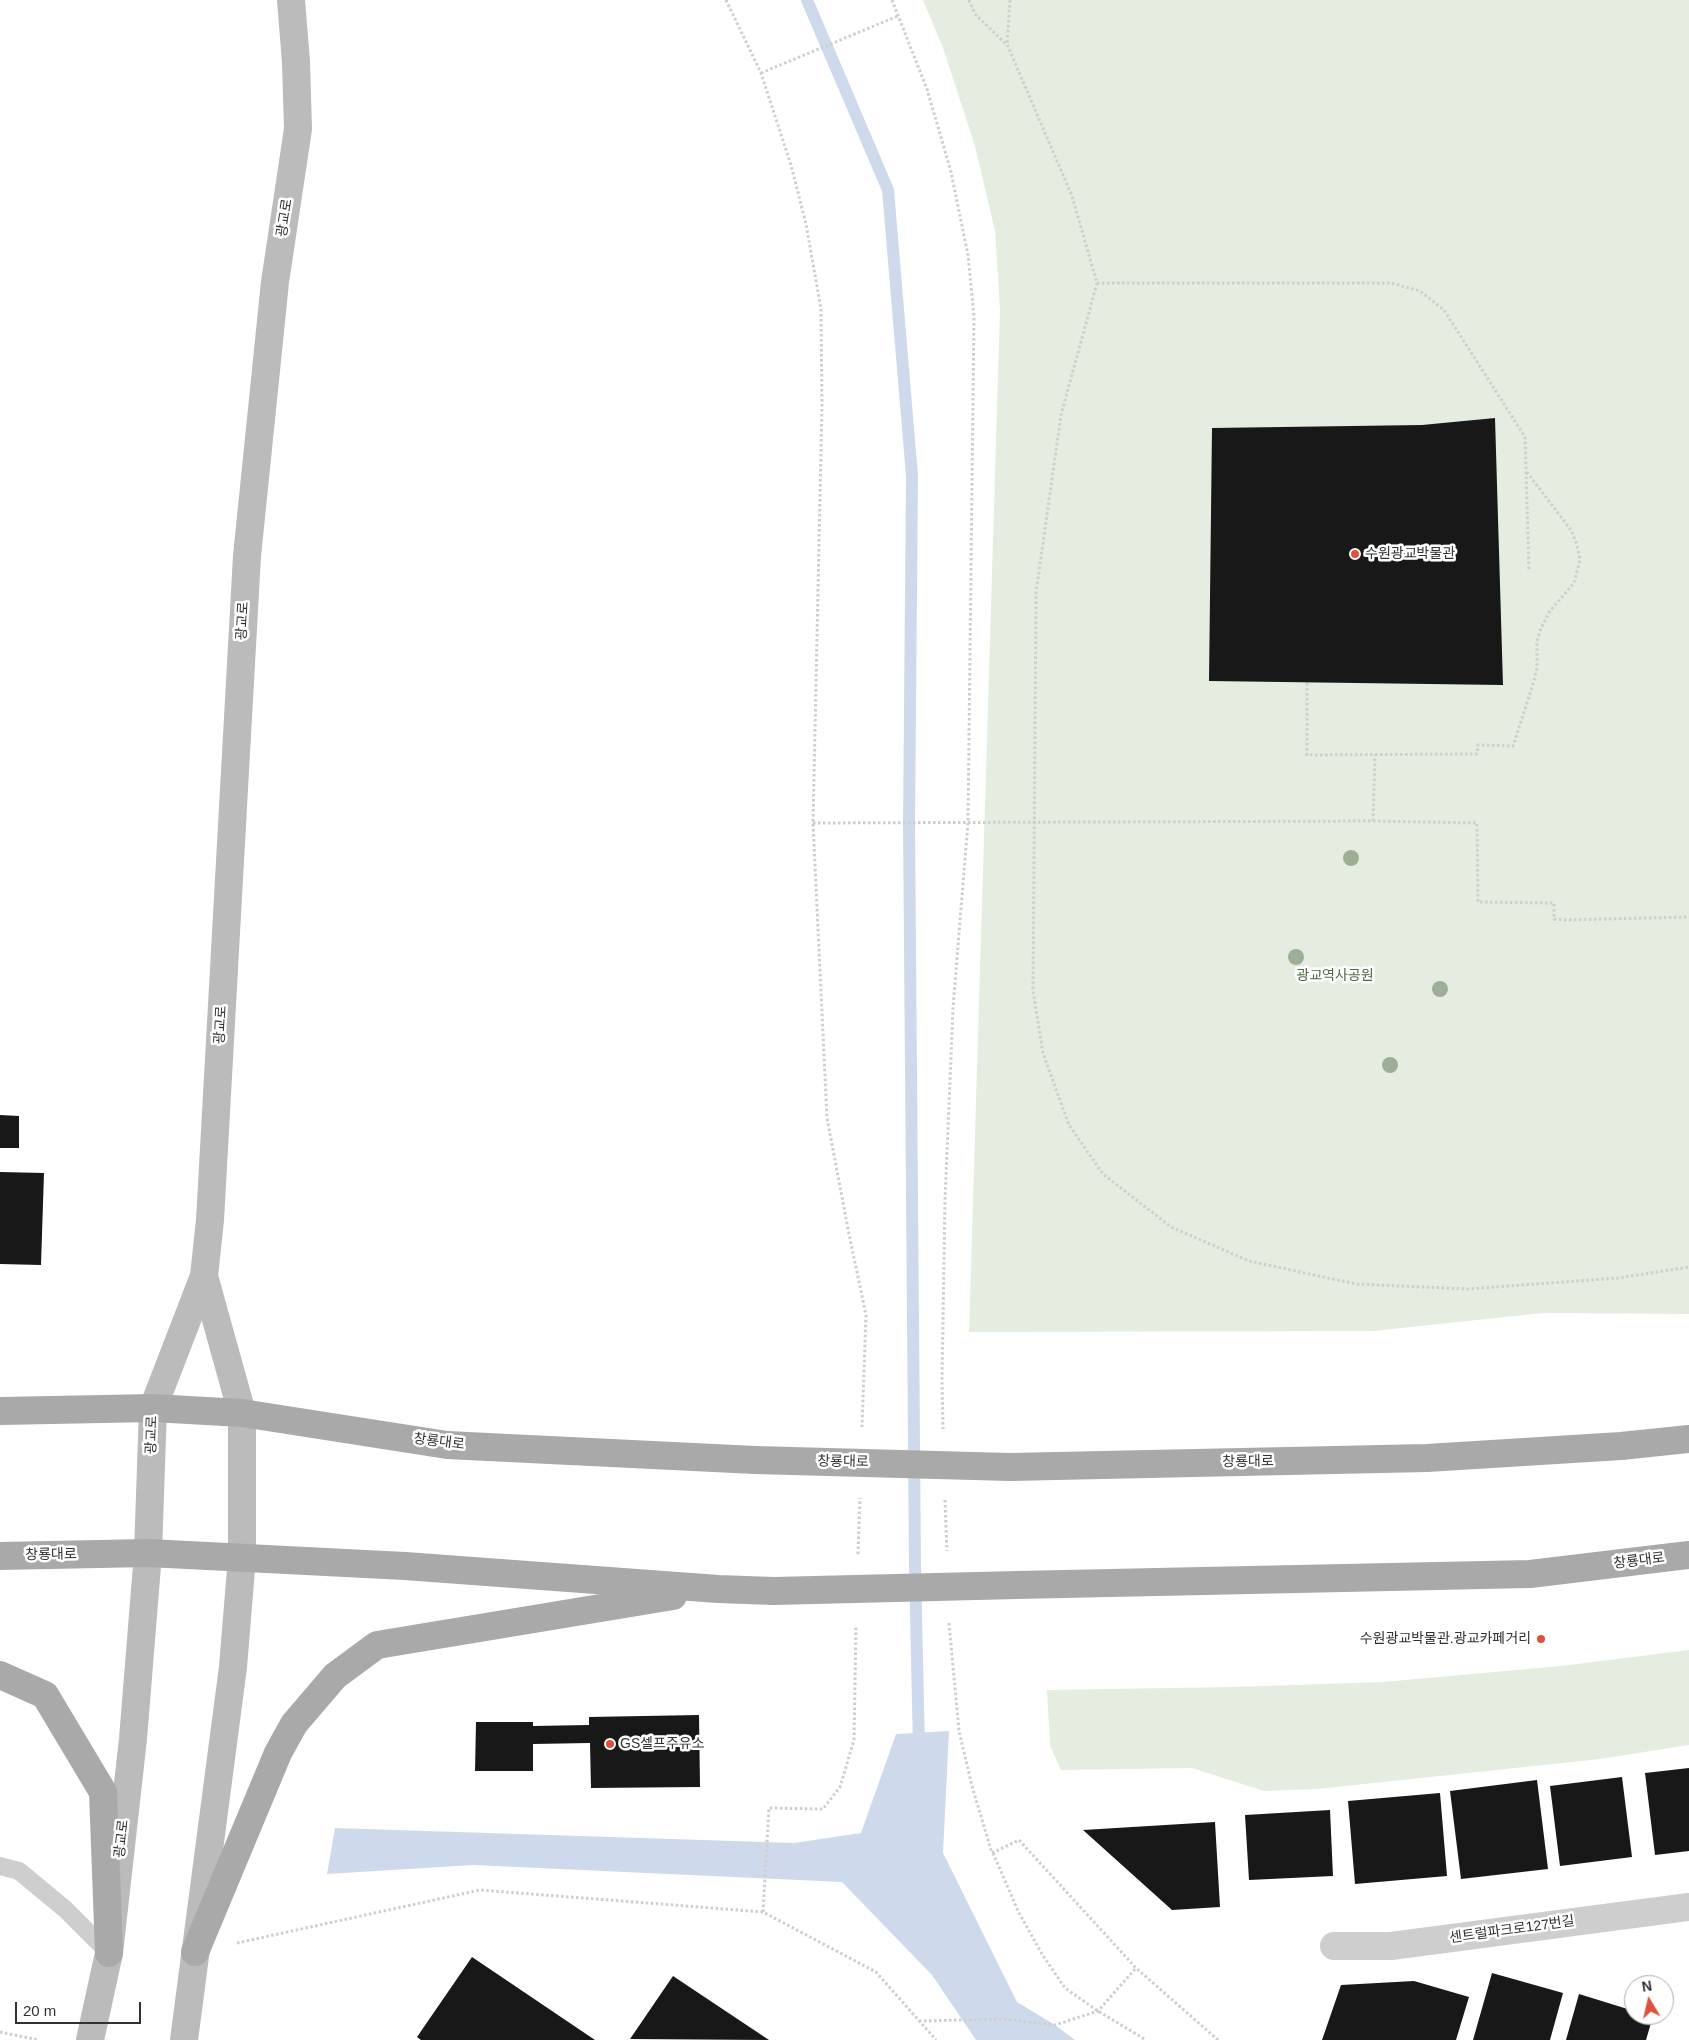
<!DOCTYPE html>
<meta charset="utf-8">
<style>
body{margin:0}
#map{position:relative;width:1689px;height:2040px;overflow:hidden;background:#fff;font-family:Helvetica,sans-serif}
canvas{display:block}
.north{position:absolute;left:1624px;top:1975px;width:50px;height:50px;box-sizing:border-box;background:#fff;border:1px solid #adadad;border-radius:50%;rotate:351deg;font-size:14px;font-weight:700;line-height:20px;text-align:center;color:#313131}
.north::after{content:'';display:block;margin:auto;width:18px;height:22px;background:#dd523e;clip-path:polygon(50% 0,100% 100%,50% 72%,0 100%)}
.scale{position:absolute;left:15px;top:2002px;width:126px;height:22px;box-sizing:border-box;border:2px solid #313131;border-top:0;padding-left:6px;font-size:15px;line-height:18px;white-space:nowrap;color:#313131;-webkit-text-stroke:4px #fff;paint-order:stroke}
</style>
<div id="map">
<canvas width="1689" height="2040"></canvas>
<div class="north">N</div>
<div class="scale">20 m</div>
</div>
<script>
const context = document.querySelector('canvas').getContext('2d');
context.lineJoin = 'round';
function paint(path, color) {
  context.fillStyle = color;
  context.fill(path, 'evenodd');
}
function shape(rows) {
  const path = new Path2D();
  for (const r of rows) {
    path.moveTo(r[0], r[1]);
    for (let i = 2; i < r.length; i += 2) path.lineTo(r[i], r[i + 1]);
  }
  return path;
}
function strokePath(path, color, width, dash) {
  context.strokeStyle = color;
  context.lineWidth = width;
  context.lineCap = dash ? 'butt' : 'round';
  context.setLineDash(dash || []);
  context.stroke(path);
}
function drawText(font, color, halo, rows, align = 'center') {
  context.font = font + ' Helvetica,"Noto Sans KR",sans-serif';
  context.lineWidth = 5;
  context.setLineDash([]);
  context.textBaseline = 'middle';
  context.strokeStyle = halo;
  context.fillStyle = color;
  for (const [text, x, y, turn = 0] of rows) {
    context.save();
    context.translate(x, y);
    context.rotate((+turn || 0) * Math.PI / 180);
    context.textAlign = isNaN(turn) ? turn : align;
    if (halo) context.strokeText(text, 0, 0);
    context.fillText(text, 0, 0);
    context.restore();
  }
}
const green = shape([
 [923,0,1689,0,1689,1314,1543,1313,1373,1331,969,1332,1000,310,995,231,975,146,943,48],
 [1689,1650,1689,1745,1600,1759,1317,1789,1264,1791,1192,1768,1061,1770,1050,1746,1047,1690,1234,1687,1383,1682,1561,1666]
]);
const water = shape([
 [949,1731,943,1853,1017,2002,1055,2025,1075,2040,976,2040,932,1975,842,1882,473,1865,327,1874,335,1828,794,1843,861,1833,896,1734]
]);
const stream = shape([
 [807,0,888,190,912,476,909,824,915,1566,919,1749]
]);
const building = shape([
 [1495,418,1503,685,1209,681,1212,428,1422,425],
 [0,1115,19,1116,19,1148,0,1148],
 [0,1172,44,1173,41,1265,0,1264],
 [699,1715,700,1787,591,1788,590,1743,533,1744,533,1771,475,1771,476,1722,533,1722,533,1726,589,1725,589,1717],
 [1689,1768,1689,1851,1655,1855,1645,1773],
 [1622,1777,1632,1857,1560,1866,1550,1786],
 [1537,1780,1548,1869,1461,1879,1450,1791],
 [1440,1793,1447,1876,1355,1884,1348,1801],
 [1330,1810,1333,1876,1249,1880,1245,1815],
 [1215,1822,1220,1907,1172,1910,1083,1830],
 [472,1957,595,2040,421,2040,417,2037],
 [1492,1973,1563,1993,1550,2040,1473,2040],
 [673,1976,769,2040,630,2039],
 [1414,1981,1469,1997,1456,2040,1322,2040,1341,1985],
 [1579,1994,1634,2011,1634,2015,1653,2016,1646,2040,1566,2040]
]);
const path = shape([
 [726,0,761,73,791,165,806,224,821,309,822,405,813,823,827,1118,849,1234,866,1315,862,1427],
 [892,0,927,89,951,172,968,255,974,316,968,822,953,1008,945,1200,942,1380,943,1429],
 [969,0,975,14,1006,44],
 [1010,0,1007,44,1072,196,1097,283,1061,415,1036,593,1033,991,1043,1053,1069,1125,1103,1174,1171,1227,1249,1261,1356,1284,1468,1289,1618,1278,1689,1267],
 [761,73,898,16],
 [1097,283,1391,283,1420,291,1444,310,1525,437,1529,571],
 [1307,683,1307,755,1477,754,1478,745,1513,746,1534,681,1537,667,1537,641,1541,628,1550,611,1574,583,1580,560,1577,545,1571,530,1526,471],
 [1373,821,1375,755],
 [813,823,1373,821,1477,823,1478,902,1554,903,1554,919,1564,920,1689,917],
 [945,1500,947,1551],
 [858,1554,860,1498],
 [949,1623,959,1731,972,1786,992,1853,1019,1840,1136,1968,1218,2040],
 [993,1853,1018,1911,1042,1954,1065,1988,1098,2011,1146,2040],
 [763,1912,769,1808,823,1809,840,1787,854,1740,856,1625],
 [237,1943,480,1890,763,1912,876,1972,936,2040],
 [919,2021,1003,2019,1055,2025,1098,2011,1136,1968],
 [0,2032,39,2040]
]);
const lane = shape([
 [0,1866,19,1871,65,1909,109,1953]
]);
const street = shape([
 [1334,1946,1391,1946,1689,1907]
]);
const secondary = shape([
 [90,2040,109,1953,133,1739,148,1553,153,1408,204,1276,210,1220,247,556,275,282,298,129,296,62,291,0],
 [184,2040,233,1667,242,1557,242,1413,204,1276]
]);
const primary = shape([
 [0,1411,153,1408,242,1413,447,1445,755,1460],
 [1010,1467,1427,1458,1621,1446,1689,1439],
 [0,1556,148,1553,405,1566,718,1589,774,1591],
 [1017,1585,1530,1574,1689,1555],
 [0,1675,45,1695,103,1792,109,1953],
 [195,1952,278,1753,294,1724,335,1676,377,1645,673,1596]
]);
const primaryBridge = shape([
 [755,1460,1010,1467],
 [774,1591,1017,1585]
]);
const trees = [
 [1351,858],
 [1296,957],
 [1440,989],
 [1390,1065]
];
const markers = [
 [1355,554,5,"#dd523e"],
 [1541,1639,5,"#dd523e"],
 [610,1744,5,"#dd523e"]
];
const streetNames = [
 ["광교로",285,218,-81],
 ["광교로",243,621,-87],
 ["광교로",221,1025,-87],
 ["광교로",152,1435,-88],
 ["창룡대로",439,1442,7],
 ["창룡대로",843,1462,1],
 ["창룡대로",1248,1462,-1],
 ["창룡대로",51,1555,-1],
 ["창룡대로",1639,1561,-7],
 ["광교로",122,1839,-84],
 ["센트럴파크로127번길",1512,1930,-8]
];
const poiNames = [
 ["수원광교박물관",1365,554],
 ["수원광교박물관.광교카페거리",1531,1639,"right"],
 ["GS셀프주유소",620,1744]
];
const parkNames = [
 ["광교역사공원",1335,976]
];
paint(green, '#e5ede0');
paint(water, '#cedaec');
strokePath(stream, '#cedaec', 12);
paint(building, '#181818');
strokePath(path, '#cecece', 3, [2.5, 2.5]);
strokePath(lane, '#cecece', 18);
strokePath(street, '#cecece', 28);
strokePath(secondary, '#bbb', 28);
strokePath(primary, '#a9a9a9', 28);
strokePath(primaryBridge, '#a9a9a9', 28);
context.fillStyle = '#9dae96';
for (const [x, y] of trees) {
  context.beginPath();
  context.arc(x, y, 8, 0, 2 * Math.PI);
  context.fill();
}
for (const [x, y, r, color] of markers) {
  const dot = new Path2D();
  dot.arc(x, y, r, 0, 2 * Math.PI);
  context.fillStyle = color;
  context.fill(dot);
  strokePath(dot, '#fff', 2);
}
drawText('14px', '#313131', '#fff', streetNames);
drawText('14px', '#313131', '#fff', poiNames, 'left');
drawText('14px', '#4c6c40', '#fff', parkNames);
</script>
